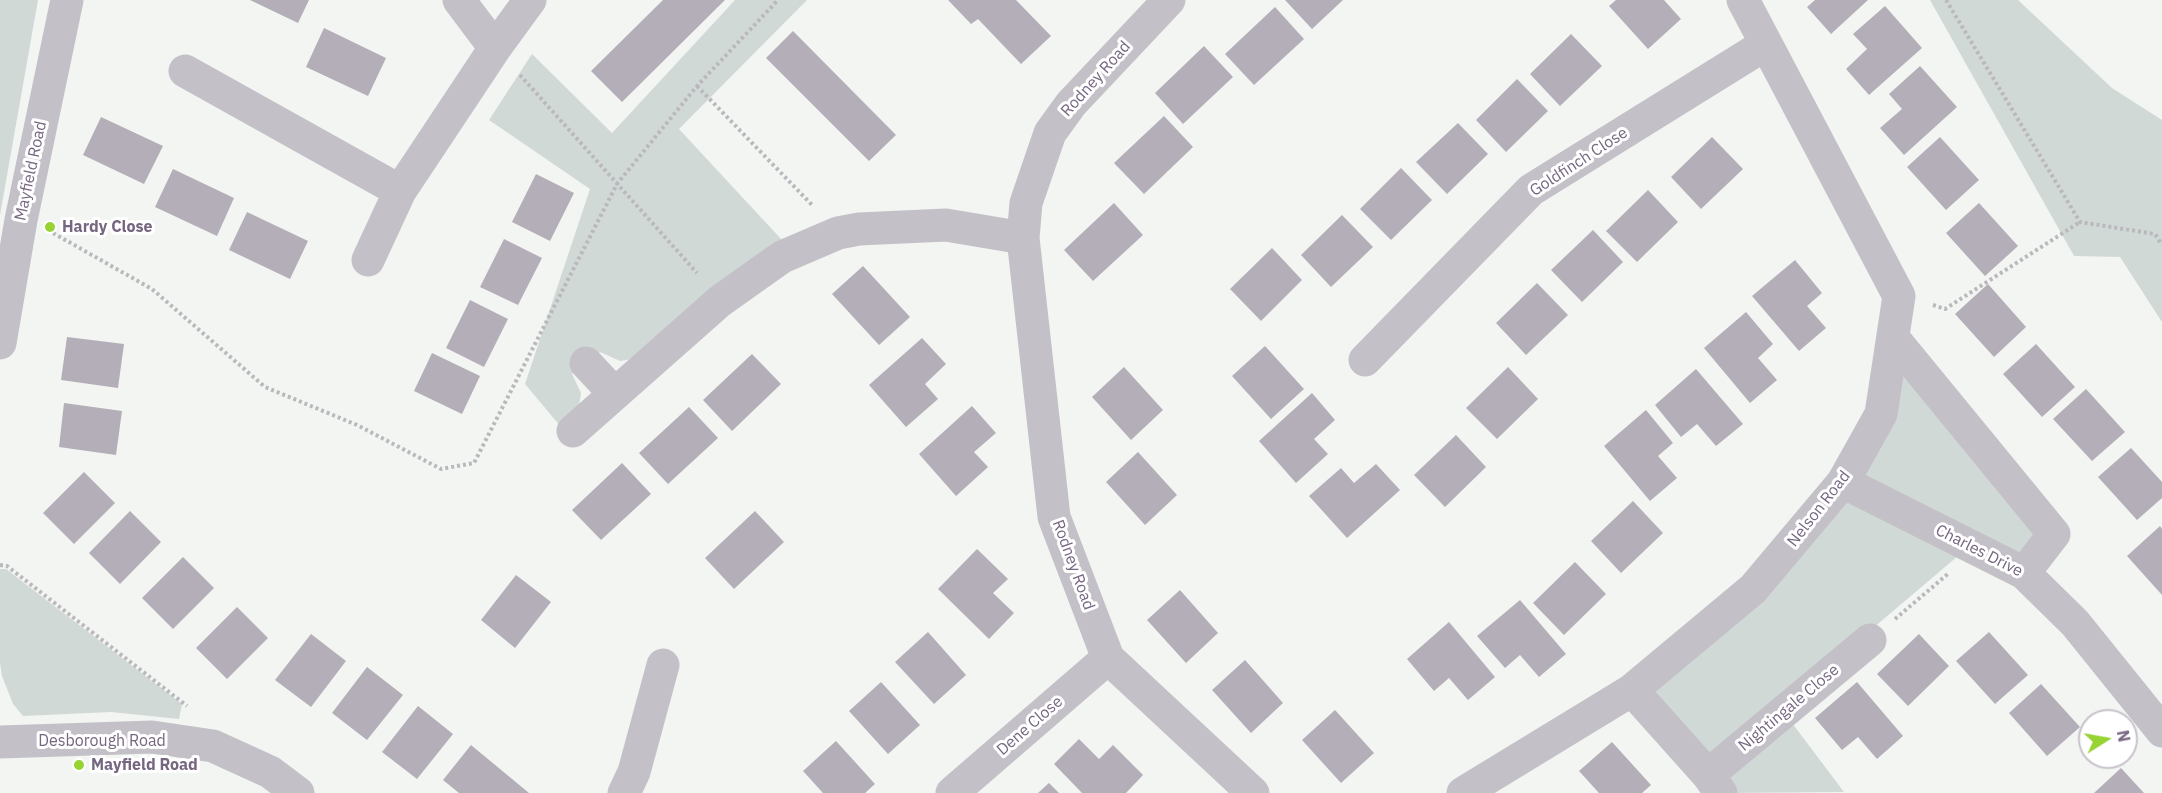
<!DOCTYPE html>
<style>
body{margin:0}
#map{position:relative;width:2162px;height:793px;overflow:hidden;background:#f2f5f2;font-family:"IBM Plex Sans",sans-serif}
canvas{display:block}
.north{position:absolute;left:2078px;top:709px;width:60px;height:60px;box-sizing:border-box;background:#fff;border:2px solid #c8c2cc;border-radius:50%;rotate:79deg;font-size:16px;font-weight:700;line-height:24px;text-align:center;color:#766680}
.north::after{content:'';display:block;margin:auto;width:21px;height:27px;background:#96d333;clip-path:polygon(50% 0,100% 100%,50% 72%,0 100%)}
</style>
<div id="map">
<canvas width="2162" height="793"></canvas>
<div class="north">N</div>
</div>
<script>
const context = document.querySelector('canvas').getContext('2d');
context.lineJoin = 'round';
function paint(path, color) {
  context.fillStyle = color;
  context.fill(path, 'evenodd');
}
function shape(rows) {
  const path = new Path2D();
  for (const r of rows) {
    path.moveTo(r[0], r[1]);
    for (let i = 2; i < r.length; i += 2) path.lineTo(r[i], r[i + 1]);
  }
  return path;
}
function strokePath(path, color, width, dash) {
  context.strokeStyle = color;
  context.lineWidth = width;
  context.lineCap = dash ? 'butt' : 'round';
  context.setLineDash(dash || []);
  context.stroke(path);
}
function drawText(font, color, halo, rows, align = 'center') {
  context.font = font + ' "IBM Plex Sans",sans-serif';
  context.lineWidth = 6;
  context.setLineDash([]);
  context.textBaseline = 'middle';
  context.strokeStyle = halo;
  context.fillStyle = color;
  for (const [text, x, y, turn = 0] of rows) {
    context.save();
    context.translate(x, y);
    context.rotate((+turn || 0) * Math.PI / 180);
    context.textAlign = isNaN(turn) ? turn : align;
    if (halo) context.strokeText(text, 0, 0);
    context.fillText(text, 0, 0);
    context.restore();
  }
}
const green = shape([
 [0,0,38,0,0,215],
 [735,0,807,0,679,129,782,240,639,358,620,361,600,352,572,374,581,393,578,413,561,427,525,384,590,189,489,120,532,54,612,133],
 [1930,0,2018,0,2112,88,2162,120,2162,322,2120,257,2074,256],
 [1897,354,2048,533,2023,565,1852,477],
 [1845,497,1965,550,1780,707,1844,792,1728,793,1643,691],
 [0,569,6,569,182,704,179,719,111,712,23,716,13,704,2,676,0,663]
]);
const building = shape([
 [250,0,309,0,298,23],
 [663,0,725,0,622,102,591,71],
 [948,0,1016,0,1051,36,1021,64,978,19,971,24],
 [1285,0,1343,0,1312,29],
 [1616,0,1664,0,1681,19,1648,49,1609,6],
 [1815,0,1868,0,1831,34,1807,7],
 [1885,6,1922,48,1869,95,1846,69,1867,49,1853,34],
 [1275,7,1304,39,1254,85,1225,54],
 [324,28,386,58,368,96,306,67],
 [793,31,896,135,869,161,766,58],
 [1571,34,1602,66,1560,106,1530,74],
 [1204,46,1233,77,1183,124,1155,93],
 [1920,66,1957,107,1904,155,1880,128,1902,109,1889,94],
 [1517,79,1548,111,1506,152,1476,120],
 [1164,116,1193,147,1144,194,1114,163],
 [101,117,163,146,144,184,83,155],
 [1458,123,1488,154,1447,194,1416,162],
 [1712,137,1743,169,1701,209,1671,177],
 [1940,137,1979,180,1946,210,1907,167],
 [1401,168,1432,200,1391,240,1360,209],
 [173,169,234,198,217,236,155,207],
 [536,174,574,193,550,241,512,222],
 [1648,190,1678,222,1637,262,1606,231],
 [1114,203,1143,235,1093,281,1064,250],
 [1979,203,2018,246,1985,276,1946,233],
 [247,212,308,241,290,279,229,250],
 [1342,215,1373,247,1331,287,1301,255],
 [1593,230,1623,262,1582,302,1551,270],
 [504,239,542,258,518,305,480,287],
 [1272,248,1302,280,1261,321,1230,289],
 [1795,260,1822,293,1807,306,1826,328,1799,351,1752,296],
 [863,266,910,317,879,345,832,294],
 [1537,283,1568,315,1526,355,1496,323],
 [1988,284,2026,327,1994,357,1955,314],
 [470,300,508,319,484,367,446,348],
 [1746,312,1773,344,1758,358,1777,380,1750,403,1704,348],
 [67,337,124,344,118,388,61,380],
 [922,338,946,364,925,384,938,399,906,427,869,385],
 [2036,344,2075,387,2042,417,2003,374],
 [1265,346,1304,389,1271,419,1232,376],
 [432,353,480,376,462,414,414,391],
 [752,354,781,384,732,431,703,400],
 [1124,367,1163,410,1131,440,1092,397],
 [1508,367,1538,399,1497,439,1466,408],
 [1696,369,1743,424,1716,446,1697,424,1681,437,1655,405],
 [2086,389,2125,432,2092,461,2053,419],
 [1312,393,1335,420,1314,439,1328,454,1296,483,1259,441],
 [64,403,122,411,116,455,59,447],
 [972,406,996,433,974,452,988,467,956,496,919,454],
 [689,407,718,438,668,484,639,453],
 [1646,410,1673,443,1658,456,1677,478,1650,501,1604,446],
 [1456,435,1486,467,1445,507,1414,475],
 [2131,448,2162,482,2162,498,2137,520,2098,477],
 [1138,452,1177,495,1145,525,1106,482],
 [622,463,651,494,601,540,572,510],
 [1376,464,1400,490,1347,538,1309,496,1341,468,1354,483],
 [84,472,115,503,74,544,43,513],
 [1633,501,1663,533,1621,573,1591,541],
 [130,511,161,542,120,584,89,553],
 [755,511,784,542,734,589,705,558],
 [2160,526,2162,529,2162,595,2127,556],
 [977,549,1008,579,993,593,1014,613,989,639,938,589],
 [183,557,214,588,173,629,142,598],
 [1575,562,1606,594,1564,635,1533,603],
 [516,575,551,602,515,648,481,620],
 [1180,590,1218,633,1186,663,1147,620],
 [1520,600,1566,654,1539,677,1520,655,1505,668,1477,636],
 [237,607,268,638,227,679,196,648],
 [1449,622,1495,677,1468,700,1449,678,1434,691,1407,659],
 [928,632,966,675,934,704,895,662],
 [1989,632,2028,675,1995,704,1956,661],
 [311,634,346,661,311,707,275,680],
 [1919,634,1949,666,1908,706,1877,674],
 [1245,660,1283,703,1251,733,1212,690],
 [367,667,403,695,367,740,332,713],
 [881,682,920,725,888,754,849,711],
 [1857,682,1903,736,1877,759,1858,737,1842,750,1815,718],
 [2041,684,2080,727,2047,756,2009,713],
 [418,706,453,734,417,779,382,752],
 [1335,710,1374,753,1341,783,1302,740],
 [1079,739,1099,759,1113,745,1143,775,1126,793,1082,793,1054,764],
 [836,741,875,784,865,793,823,793,803,771],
 [1612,742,1651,785,1642,793,1599,793,1579,771],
 [471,745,529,793,459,793,443,780],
 [2121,768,2144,793,2094,793],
 [1049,783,1059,793,1038,793]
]);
const path = shape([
 [1946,0,2080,222,2155,234,2162,245],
 [520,75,697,273],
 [697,86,813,206],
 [53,233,152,289,265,387,357,425,441,469,474,463,617,184,697,86,778,0],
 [1933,305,1945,309,2080,222],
 [0,565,7,566,187,706],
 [1895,619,1949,573]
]);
const minor = shape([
 [459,0,495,48],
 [1169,0,1071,104,1050,133,1026,203,1023,238,1054,517,1108,658,1253,793],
 [185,71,400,191],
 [368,260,400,191,495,48,530,0],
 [1894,339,2054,534,2024,573],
 [0,343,21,220,67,0],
 [1365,360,1531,190,1766,44],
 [586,363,615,394],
 [573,431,720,301,782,257,838,233,859,229,946,225,1023,238],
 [1843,482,2024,573,2075,623,2162,731],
 [1632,690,1708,775,1721,793],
 [0,742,152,737,213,746,270,772,298,793],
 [1708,775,1870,640],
 [624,793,634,772,663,665],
 [952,793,1108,658],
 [1463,793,1632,690,1753,589,1843,482,1881,414,1899,296,1743,0]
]);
const markers = [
 [50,227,6,"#96d333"],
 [79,765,6,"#96d333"]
];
const streetNames = [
 ["Rodney Road",1096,79,-48],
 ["Goldfinch Close",1579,162,-33],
 ["Mayfield Road",31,171,-78],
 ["Nelson Road",1819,509,-52],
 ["Charles Drive",1979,551,27],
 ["Rodney Road",1073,565,70],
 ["Nightingale Close",1789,708,-40],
 ["Dene Close",1030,726,-41],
 ["Desborough Road",102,741]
];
const poiNames = [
 ["Hardy Close",62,227],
 ["Mayfield Road",91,765]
];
paint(green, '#d1d9d7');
paint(building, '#b4aeb8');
strokePath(path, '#bbb8bd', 4, [3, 3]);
strokePath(minor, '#c4c0c7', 33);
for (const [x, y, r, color] of markers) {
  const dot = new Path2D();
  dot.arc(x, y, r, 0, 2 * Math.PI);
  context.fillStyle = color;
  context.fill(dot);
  strokePath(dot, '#fff', 2);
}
drawText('16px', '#766680', '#fff', streetNames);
drawText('bold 16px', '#766680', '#fff', poiNames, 'left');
</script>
